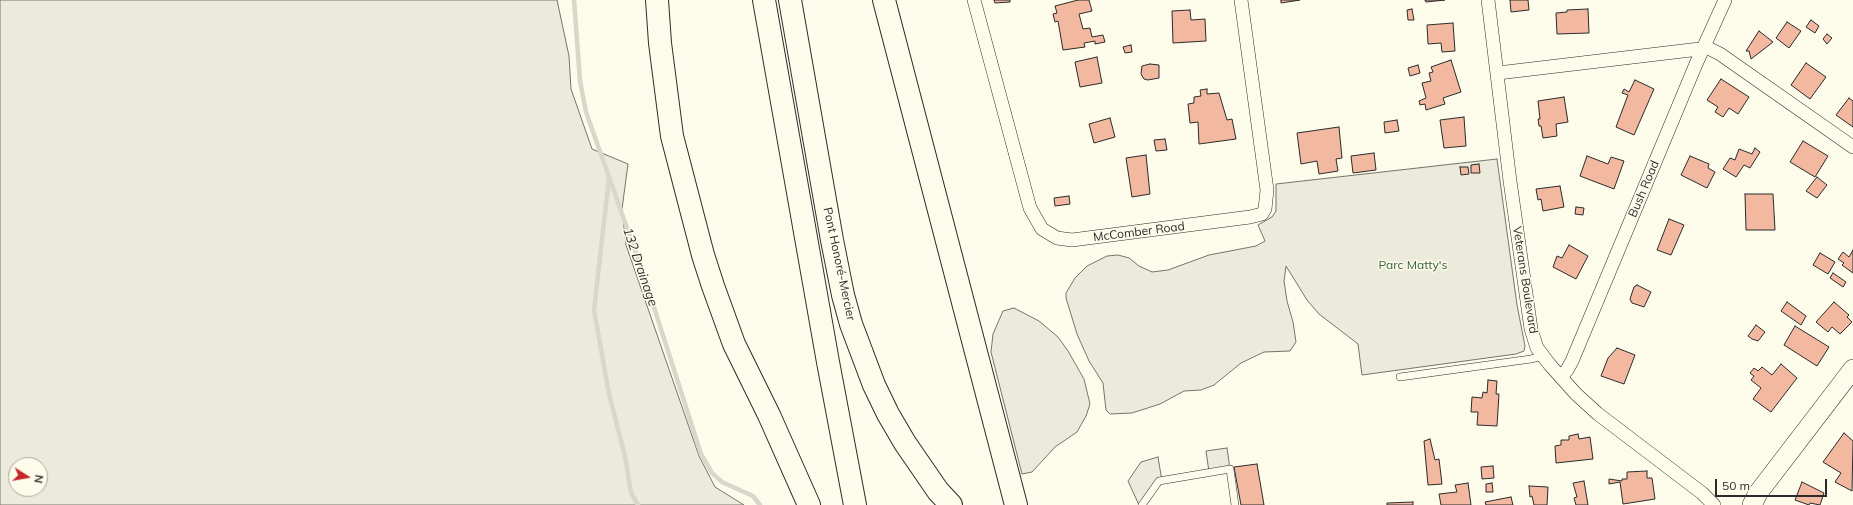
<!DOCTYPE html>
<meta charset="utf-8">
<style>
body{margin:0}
#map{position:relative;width:1853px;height:505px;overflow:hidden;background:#fdfbea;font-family:Mulish,sans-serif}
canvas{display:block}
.north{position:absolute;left:8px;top:457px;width:40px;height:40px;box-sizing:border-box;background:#fdfbea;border:1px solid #a9a89e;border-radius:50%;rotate:101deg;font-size:11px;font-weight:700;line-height:16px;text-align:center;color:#2b2b2b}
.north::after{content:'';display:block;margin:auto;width:14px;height:18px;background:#c62828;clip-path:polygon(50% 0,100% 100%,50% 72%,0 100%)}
.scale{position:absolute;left:1715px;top:479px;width:112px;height:18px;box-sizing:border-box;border:2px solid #2b2b2b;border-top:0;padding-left:5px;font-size:12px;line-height:14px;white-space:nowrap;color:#2b2b2b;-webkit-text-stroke:3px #fdfbea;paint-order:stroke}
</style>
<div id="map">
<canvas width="1853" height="505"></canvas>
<div class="north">N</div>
<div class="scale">50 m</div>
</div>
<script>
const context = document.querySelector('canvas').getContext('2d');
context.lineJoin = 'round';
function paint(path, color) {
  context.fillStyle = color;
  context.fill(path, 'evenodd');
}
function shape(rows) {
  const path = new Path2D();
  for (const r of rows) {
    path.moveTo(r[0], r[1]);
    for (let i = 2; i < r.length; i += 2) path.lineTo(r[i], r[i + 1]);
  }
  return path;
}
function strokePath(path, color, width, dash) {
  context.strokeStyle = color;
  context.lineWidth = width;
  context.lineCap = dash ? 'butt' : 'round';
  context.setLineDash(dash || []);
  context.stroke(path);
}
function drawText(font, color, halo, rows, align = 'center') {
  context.font = font + ' Mulish,sans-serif';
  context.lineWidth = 3;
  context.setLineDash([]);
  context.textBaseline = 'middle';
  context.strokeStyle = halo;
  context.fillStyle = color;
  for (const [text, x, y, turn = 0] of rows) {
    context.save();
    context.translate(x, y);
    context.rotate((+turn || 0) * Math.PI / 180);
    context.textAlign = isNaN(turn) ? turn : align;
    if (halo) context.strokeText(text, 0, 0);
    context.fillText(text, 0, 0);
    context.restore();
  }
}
const green = shape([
 [0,0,557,0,569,56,571,89,592,149,628,164,622,209,626,245,699,456,715,487,744,505,0,505,0,0],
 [16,465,40,465,40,489,16,489,16,465],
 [1497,159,1517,305,1525,346,1524,351,1516,354,1362,375,1358,344,1319,314,1307,300,1286,266,1284,281,1287,301,1293,322,1296,342,1290,351,1264,352,1241,363,1214,385,1201,390,1184,391,1160,404,1132,413,1110,414,1106,410,1103,383,1089,361,1077,334,1066,298,1066,293,1075,278,1087,266,1107,256,1118,255,1129,258,1139,266,1152,272,1168,270,1209,255,1256,246,1265,241,1258,225,1272,217,1276,211,1276,184,1497,159],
 [1014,308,1039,321,1058,337,1068,351,1084,379,1090,404,1086,416,1077,432,1055,447,1032,472,1022,474,991,352,993,334,1003,311,1014,308]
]);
const parking = shape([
 [1227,448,1230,469,1209,472,1206,451,1227,448],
 [1158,457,1162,481,1139,505,1128,481,1141,462,1158,457]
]);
const stream = shape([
 [574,0,580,81,586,112,643,273,701,454,712,473,722,482,753,496,760,505],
 [609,178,594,310,609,394,625,456,631,493,638,505]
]);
const building = shape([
 [994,0,1010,0,1010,2,995,3,994,0],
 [1078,0,1089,0,1092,11,1079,14,1083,29,1090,28,1092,37,1103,35,1105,42,1095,44,1095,41,1084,43,1085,47,1063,50,1058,21,1055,22,1053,14,1057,13,1055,6,1078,0],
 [1281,0,1300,0,1281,3,1281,0],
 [1425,0,1445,0,1426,2,1425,0],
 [1510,0,1528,0,1529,10,1511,12,1510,0],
 [1412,9,1414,20,1408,20,1407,10,1412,9],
 [1588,9,1589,33,1557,34,1556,13,1567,12,1567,10,1588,9],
 [1190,10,1191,20,1205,19,1206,41,1173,43,1172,11,1190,10],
 [1811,20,1819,26,1815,33,1806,27,1811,20],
 [1787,22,1801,31,1789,48,1776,38,1787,22],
 [1453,23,1455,51,1442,52,1441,43,1428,44,1427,25,1453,23],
 [1759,31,1773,42,1751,59,1749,51,1746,51,1759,31],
 [1827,34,1832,38,1827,44,1823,39,1827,34],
 [1131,45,1132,52,1125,53,1123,47,1131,45],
 [1097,57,1102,83,1080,87,1075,62,1097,57],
 [1451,60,1461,92,1443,98,1445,104,1426,110,1425,104,1420,105,1419,101,1426,98,1422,83,1431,81,1429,73,1433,72,1431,67,1451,60],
 [1806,63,1826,77,1810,99,1791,85,1806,63],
 [1150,64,1159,65,1159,78,1148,80,1144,79,1141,74,1142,66,1150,64],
 [1418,65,1420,73,1410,76,1408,68,1418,65],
 [1721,79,1749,97,1738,114,1729,108,1723,117,1715,112,1718,107,1707,100,1721,79],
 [1635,80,1654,89,1634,135,1616,127,1628,95,1622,93,1624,89,1629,92,1635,80],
 [1207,89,1207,94,1219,93,1227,120,1232,119,1236,139,1199,144,1198,122,1190,123,1188,104,1194,103,1194,97,1201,96,1200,90,1207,89],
 [1564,97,1568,122,1556,124,1557,136,1543,138,1541,126,1539,126,1538,119,1540,119,1538,101,1564,97],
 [1849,98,1853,101,1853,127,1836,115,1849,98],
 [1464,117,1466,146,1444,148,1440,120,1464,117],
 [1110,118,1115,137,1094,143,1089,124,1110,118],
 [1397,120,1399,131,1385,133,1384,122,1397,120],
 [1339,127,1342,158,1336,159,1338,171,1319,174,1317,161,1301,164,1297,133,1339,127],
 [1165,139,1167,150,1156,151,1154,140,1165,139],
 [1803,141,1828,156,1815,177,1790,162,1803,141],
 [1755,148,1760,152,1750,168,1744,165,1736,177,1723,169,1730,158,1735,160,1739,149,1752,154,1755,148],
 [1374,153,1376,170,1353,173,1351,156,1374,153],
 [1146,155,1150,194,1132,197,1126,158,1146,155],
 [1587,156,1608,164,1611,157,1624,161,1614,189,1580,176,1587,156],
 [1690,156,1709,164,1708,168,1715,172,1707,188,1681,175,1690,156],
 [1479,164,1480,173,1471,173,1471,165,1479,164],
 [1460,167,1468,167,1469,174,1461,175,1460,167],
 [1817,177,1827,185,1817,198,1806,191,1817,177],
 [1560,186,1564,207,1543,211,1541,199,1538,200,1536,189,1560,186],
 [1745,194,1773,194,1775,230,1746,230,1745,194],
 [1069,196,1070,204,1055,206,1054,198,1069,196],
 [1576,207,1584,208,1583,215,1575,214,1576,207],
 [1669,219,1684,225,1671,255,1657,250,1669,219],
 [1569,245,1588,256,1576,279,1553,267,1557,256,1562,258,1569,245],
 [1853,250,1853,273,1842,265,1844,263,1838,259,1843,252,1849,257,1853,250],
 [1820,253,1835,262,1828,274,1813,265,1820,253],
 [1833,273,1846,282,1843,287,1830,278,1833,273],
 [1637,285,1651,292,1644,307,1632,303,1630,299,1634,287,1637,285],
 [1787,302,1806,316,1801,325,1781,311,1787,302],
 [1834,302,1849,315,1847,317,1852,322,1840,334,1832,327,1828,332,1816,322,1834,302],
 [1756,325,1765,332,1758,341,1752,339,1748,336,1756,325],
 [1795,326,1829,347,1817,366,1784,345,1795,326],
 [1617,348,1635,355,1624,384,1601,376,1608,358,1617,348],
 [1781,364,1797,378,1771,412,1753,399,1761,388,1751,380,1754,376,1750,373,1754,368,1758,371,1762,367,1772,375,1781,364],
 [1488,380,1497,381,1496,394,1499,394,1497,426,1477,425,1478,412,1471,412,1472,397,1482,398,1483,392,1487,393,1488,380],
 [1844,433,1853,441,1852,491,1835,482,1841,473,1823,462,1844,433],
 [1578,434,1579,439,1590,437,1593,459,1556,463,1555,446,1561,445,1561,440,1569,440,1569,436,1578,434],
 [1430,439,1435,460,1439,459,1442,484,1428,485,1424,441,1430,439],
 [1257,464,1264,505,1241,505,1234,467,1257,464],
 [1493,466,1494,478,1482,479,1481,467,1493,466],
 [1647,471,1647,478,1652,478,1655,499,1623,504,1620,482,1609,484,1609,479,1622,481,1622,479,1627,479,1627,472,1647,471],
 [1584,481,1588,505,1576,505,1574,498,1577,497,1573,483,1584,481],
 [1802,482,1824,493,1820,505,1810,503,1809,505,1795,500,1802,482],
 [1468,483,1471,505,1441,505,1439,494,1457,492,1455,485,1468,483],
 [1492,483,1493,492,1486,492,1486,484,1492,483],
 [1529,486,1548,487,1547,505,1534,505,1532,496,1530,497,1529,486],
 [1511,497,1513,505,1486,505,1485,502,1511,497],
 [1413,502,1413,505,1387,505,1387,503,1413,502]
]);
const lane = shape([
 [1400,377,1531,359,1543,356],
 [1142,505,1159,481,1230,469,1235,505]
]);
const street = shape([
 [974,0,1030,208,1042,229,1057,238,1072,240,1250,217,1262,214,1265,209,1267,190,1241,0],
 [1488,0,1510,181,1531,329,1537,348,1550,365,1576,394,1598,414,1702,493,1714,505],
 [1498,73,1708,48,1720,54,1853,147],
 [1561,377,1567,370,1572,361,1696,64,1725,0]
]);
const secondary = shape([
 [1752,505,1758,493,1853,369]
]);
const highway = shape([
 [657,0,660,43,672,136,703,255,713,286,734,344,769,415,809,505],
 [764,0,828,362,855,505],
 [790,0,832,240,843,295,851,324,874,385,888,414,905,443,938,491,951,505],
 [884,0,1016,505]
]);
const streetNames = [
 ["Bush Road",1644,189,-67],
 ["McComber Road",1139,232,-7],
 ["Pont Honoré-Mercier",839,264,78],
 ["Veterans Boulevard",1525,280,81]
];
const parkNames = [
 ["Parc Matty's",1413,265]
];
const waterNames = [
 ["132 Drainage",640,267,71]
];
paint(green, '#ecebdb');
strokePath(green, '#74746e', 1);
paint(parking, '#eceadb');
strokePath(parking, '#74746e', 1);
strokePath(stream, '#d8d7c9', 4.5);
paint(building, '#f2b8a0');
strokePath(building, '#2b2b2b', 1);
strokePath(lane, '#2b2b2b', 8);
strokePath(street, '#2b2b2b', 14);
strokePath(secondary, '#2b2b2b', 20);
strokePath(highway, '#2b2b2b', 24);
strokePath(lane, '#fdfbea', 7);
strokePath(street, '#fdfbea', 13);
strokePath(secondary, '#fdfbea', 19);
strokePath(highway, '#fdfbea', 22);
drawText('12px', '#2b2b2b', '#fdfbea', streetNames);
drawText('12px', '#34623c', '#fdfbea', parkNames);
drawText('italic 13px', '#2b2b2b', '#fdfbea', waterNames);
</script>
